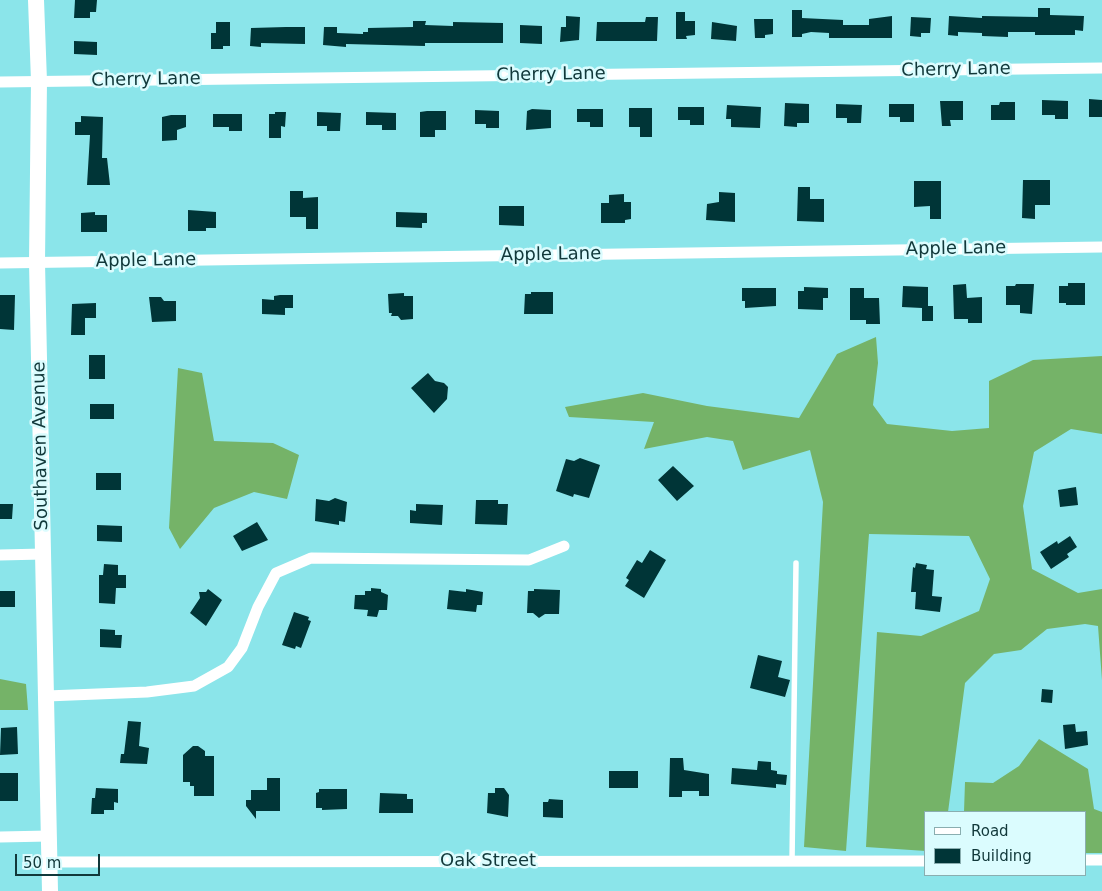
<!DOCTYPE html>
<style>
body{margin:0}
#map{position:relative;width:1102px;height:891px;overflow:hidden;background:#8be5ea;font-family:"DejaVu Sans",sans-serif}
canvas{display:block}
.legend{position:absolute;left:924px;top:811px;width:162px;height:65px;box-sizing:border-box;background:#dbfcfe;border:1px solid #8aaeb0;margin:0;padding:6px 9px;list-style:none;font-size:15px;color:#11383a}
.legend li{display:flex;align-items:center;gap:10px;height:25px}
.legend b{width:25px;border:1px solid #8aaeb0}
.scale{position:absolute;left:15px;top:854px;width:85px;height:22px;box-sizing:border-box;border:2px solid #11383a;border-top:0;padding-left:6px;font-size:15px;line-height:18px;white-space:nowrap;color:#11383a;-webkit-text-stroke:4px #dbfcfe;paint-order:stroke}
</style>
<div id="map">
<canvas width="1102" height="891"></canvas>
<ul class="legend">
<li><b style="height:6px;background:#fff"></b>Road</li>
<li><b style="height:14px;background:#003537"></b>Building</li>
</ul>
<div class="scale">50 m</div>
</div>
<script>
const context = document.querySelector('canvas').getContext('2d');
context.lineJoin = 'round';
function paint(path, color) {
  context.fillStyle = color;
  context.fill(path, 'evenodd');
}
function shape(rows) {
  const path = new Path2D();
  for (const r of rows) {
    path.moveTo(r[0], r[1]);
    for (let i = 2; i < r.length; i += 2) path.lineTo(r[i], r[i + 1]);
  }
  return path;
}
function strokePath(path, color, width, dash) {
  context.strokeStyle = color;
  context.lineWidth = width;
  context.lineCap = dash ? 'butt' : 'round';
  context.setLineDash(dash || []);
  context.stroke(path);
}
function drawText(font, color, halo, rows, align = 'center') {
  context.font = font + ' "DejaVu Sans",sans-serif';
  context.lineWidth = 5;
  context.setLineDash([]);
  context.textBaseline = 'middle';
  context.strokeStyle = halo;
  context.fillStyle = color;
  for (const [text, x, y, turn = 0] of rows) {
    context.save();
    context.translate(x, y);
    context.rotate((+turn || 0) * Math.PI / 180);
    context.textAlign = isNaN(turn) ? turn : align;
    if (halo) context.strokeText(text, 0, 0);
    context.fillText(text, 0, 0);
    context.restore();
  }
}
const forest = shape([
 [876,337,878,363,873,405,887,424,952,431,989,428,989,381,1033,360,1102,356,1102,434,1071,429,1034,452,1023,506,1032,569,1078,593,1102,589,1102,680,1098,626,1085,624,1047,629,1021,650,994,654,965,683,948,812,926,812,926,851,866,847,877,632,921,636,979,611,990,579,969,536,869,534,846,851,804,847,823,502,810,450,743,470,733,441,707,437,644,449,654,422,569,417,565,407,643,393,707,406,799,418,837,354],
 [178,368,202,373,214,441,273,443,299,455,287,499,254,492,214,508,180,549,169,528],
 [0,679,26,684,28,710,0,710],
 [1039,739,1088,769,1094,809,1102,812,1102,853,1086,853,1086,812,964,812,965,782,993,783,1019,766]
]);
const building = shape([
 [75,0,97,0,96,12,90,12,90,18,74,18],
 [1038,8,1050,8,1050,15,1084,16,1083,31,1075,30,1075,35,1035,35,1035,32,1008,32,1008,37,982,36,982,33,958,32,958,36,948,35,949,16,982,18,982,16,1038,17],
 [792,10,802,10,802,18,843,20,843,25,869,25,869,19,892,16,892,38,829,38,829,33,811,32,802,34,802,37,792,37],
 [676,12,685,12,685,21,695,21,695,35,686,36,687,39,676,39],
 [566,16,580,17,579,40,560,42,561,27,566,27],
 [646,17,658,17,657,41,596,41,597,22,645,22],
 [911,17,931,18,930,33,921,33,921,37,910,36],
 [754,19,773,19,773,34,765,35,765,38,755,38],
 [413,21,426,21,425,25,453,26,453,22,503,23,503,43,425,43,425,46,346,44,346,47,323,45,324,27,337,27,337,33,363,34,363,32,368,32,368,28,413,27],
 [216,22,230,22,230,46,223,46,223,49,211,49,211,33,216,33],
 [712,22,737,26,736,41,711,39],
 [520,25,542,26,542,44,520,43],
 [286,27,305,27,305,44,261,43,261,47,250,46,251,28],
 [74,41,97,42,97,55,74,54],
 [1089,99,1102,100,1102,117,1089,117],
 [1042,100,1068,101,1068,119,1055,119,1055,115,1042,115],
 [940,101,963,101,963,120,950,120,951,126,942,126],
 [1000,102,1015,102,1015,120,991,120,991,105,999,105],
 [785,103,809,104,809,123,797,123,797,127,784,126],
 [836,104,862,105,861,123,847,123,847,118,836,118],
 [889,104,914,104,914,122,900,122,900,117,889,117],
 [727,105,761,107,760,128,731,127,731,119,726,119],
 [678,107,704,107,704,125,690,125,690,120,678,120],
 [629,108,652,108,652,137,640,137,640,127,629,127],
 [532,109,551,110,551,128,526,130,527,111],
 [577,109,603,109,603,127,590,127,590,122,577,122],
 [475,110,499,111,499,128,486,128,486,124,475,124],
 [427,111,446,111,446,130,435,130,435,137,420,137,420,112],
 [275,112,286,112,285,127,281,126,281,138,269,138,269,114,275,114],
 [317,112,341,113,340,131,327,131,327,126,317,126],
 [366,112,396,113,396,130,382,130,382,125,366,125],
 [213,114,242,114,242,131,229,131,229,127,213,127],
 [171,115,186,115,186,127,177,130,177,140,162,141,162,117],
 [81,116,103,117,102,158,107,158,110,185,87,185,90,135,75,135,75,122,81,122],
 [1023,180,1050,180,1050,205,1035,205,1035,219,1022,218],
 [914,181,941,181,941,219,930,219,930,206,914,207],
 [798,187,810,187,810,199,824,199,824,222,797,221],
 [290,191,303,191,303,198,318,197,318,229,306,229,306,217,290,217],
 [719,192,735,193,735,222,706,220,707,204,719,202],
 [624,194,624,202,631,202,631,219,625,220,625,223,601,223,601,203,609,203,609,195],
 [499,206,524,206,524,226,499,225],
 [188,210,216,212,216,228,206,228,206,231,188,231],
 [95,212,95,215,107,215,107,232,81,232,81,213],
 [396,212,427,213,427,223,422,223,422,228,396,227],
 [1068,283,1085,283,1085,305,1066,305,1066,303,1059,303,1059,286,1068,286],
 [966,284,967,298,982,297,982,323,968,323,968,319,954,319,953,285],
 [1016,284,1034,284,1032,314,1020,313,1020,305,1006,305,1006,286,1015,286],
 [903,286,928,287,928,306,933,306,933,321,922,321,922,308,902,307],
 [804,287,828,288,828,298,823,298,823,310,798,309,798,291,804,291],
 [742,288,776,288,776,306,745,308,745,301,742,301],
 [850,288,864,288,864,298,879,298,880,324,866,324,866,320,850,320],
 [531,292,553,292,553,314,524,314,525,294,531,294],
 [404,293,404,296,413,296,413,319,401,320,398,316,391,316,392,313,389,313,388,294],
 [0,295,15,295,14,330,0,329],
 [280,295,293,295,293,308,285,308,285,315,262,314,262,299,274,300,274,296],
 [149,297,161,297,164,301,176,301,176,321,152,322],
 [96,303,96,318,85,318,85,335,71,335,72,304],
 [89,355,105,355,105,379,89,379],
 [428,373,435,381,444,383,448,387,447,399,434,413,411,388],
 [90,404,114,404,114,419,90,419],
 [580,458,600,465,589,498,574,494,573,497,556,491,566,459,574,461],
 [673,466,694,486,677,501,658,480],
 [96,473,121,473,121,490,96,490],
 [1076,487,1078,505,1060,507,1058,490],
 [335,498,347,502,345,522,339,521,339,525,315,521,316,499,329,501],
 [476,500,498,500,498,504,508,504,507,525,475,524],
 [0,504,13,504,12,519,0,519],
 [416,504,443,505,442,525,410,523,410,510,416,511],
 [257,522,268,540,242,551,233,536],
 [97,525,122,526,122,542,97,541],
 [1070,536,1077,547,1067,554,1069,557,1051,569,1040,552,1057,541,1058,544],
 [650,550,666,560,644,598,625,586,629,580,626,578,637,560,642,563],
 [916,563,927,565,926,569,934,570,932,596,942,597,940,612,915,609,916,592,911,592,913,567,915,568],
 [104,564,118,565,118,575,126,575,126,588,116,588,115,604,99,603,99,575,103,575],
 [371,588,381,589,381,592,388,595,387,610,379,610,377,617,367,616,368,610,354,609,355,595,365,595,365,591,371,591],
 [208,589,222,600,206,626,190,613,200,598,199,592,206,592],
 [466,589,483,592,482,605,477,605,476,612,447,609,449,590,466,592],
 [534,589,560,590,559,614,545,614,539,618,533,613,527,613,528,591,534,591],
 [0,591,15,591,15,607,0,607],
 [294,612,309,617,308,620,311,621,301,648,296,646,295,649,282,645],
 [100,629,115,630,115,635,122,635,121,648,100,647],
 [758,655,782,661,778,677,790,680,785,697,750,688],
 [1042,689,1053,690,1052,703,1041,702],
 [128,721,141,722,139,746,149,748,147,764,120,763,121,754,124,754],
 [1075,724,1076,732,1087,731,1088,745,1065,749,1063,725],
 [17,727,18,754,0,755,1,728],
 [193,746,198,746,205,751,205,756,214,756,214,796,194,796,194,786,190,786,190,782,183,782,183,755],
 [670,758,683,758,684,770,709,774,709,796,699,796,699,791,682,791,682,797,669,797],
 [758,761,771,762,771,770,777,771,777,774,787,775,786,785,776,784,776,788,731,784,732,768,757,770],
 [609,771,638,771,638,788,609,788],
 [0,773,18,773,18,801,0,801],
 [267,778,280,778,280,811,256,811,256,819,246,806,246,800,251,800,251,790,267,790],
 [96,788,118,789,118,803,114,802,114,810,104,810,104,814,91,814,92,798,95,798],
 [495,788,504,788,509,795,508,817,487,813,488,793,495,793],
 [319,789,347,789,347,809,322,810,322,808,316,808,316,793,319,792],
 [380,793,407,794,407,799,413,799,413,813,379,813],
 [549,799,563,800,563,818,543,817,543,802,548,802]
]);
const lane = shape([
 [792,861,796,563]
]);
const street = shape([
 [0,82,1102,68],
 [0,263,1102,247],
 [0,555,43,554],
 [47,696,147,692,194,686,228,667,242,648,258,607,276,573,311,558,529,560,564,546],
 [0,837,49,836],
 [1086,860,1102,860],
 [50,862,926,861]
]);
const secondary = shape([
 [36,0,39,81,37,262,50,891]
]);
const streetNames = [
 ["Cherry Lane",956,70,-1],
 ["Cherry Lane",551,75,-1],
 ["Cherry Lane",146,80,-1],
 ["Apple Lane",956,249,-1],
 ["Apple Lane",551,255,-1],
 ["Apple Lane",146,261,-1],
 ["Southaven Avenue",41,446,-91],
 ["Oak Street",488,861]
];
paint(forest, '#75b368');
paint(building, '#003537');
strokePath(lane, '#fff', 5.5);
strokePath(street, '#fff', 11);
strokePath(secondary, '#fff', 16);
drawText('18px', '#11383a', '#dbfcfe', streetNames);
</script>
